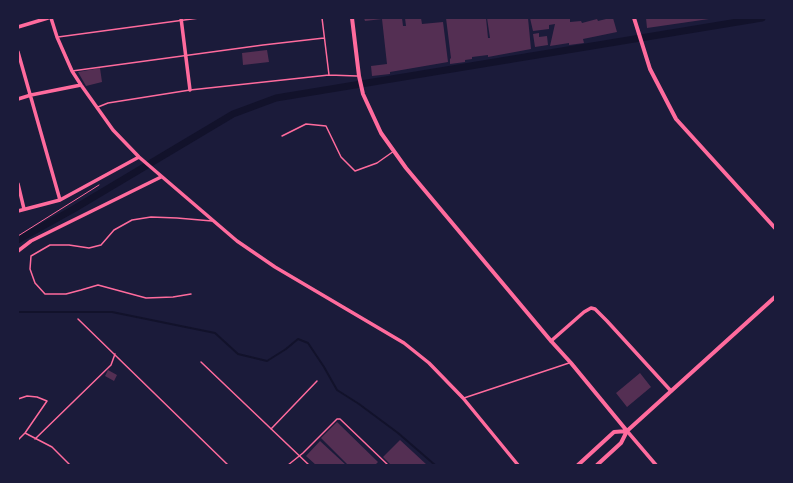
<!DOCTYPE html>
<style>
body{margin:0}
#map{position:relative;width:793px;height:483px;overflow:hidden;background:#1b1b3a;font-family:"Source Sans 3",sans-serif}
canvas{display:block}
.frame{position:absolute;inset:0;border:19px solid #1b1b3a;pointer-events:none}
</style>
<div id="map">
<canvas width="793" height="483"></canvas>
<div class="frame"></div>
</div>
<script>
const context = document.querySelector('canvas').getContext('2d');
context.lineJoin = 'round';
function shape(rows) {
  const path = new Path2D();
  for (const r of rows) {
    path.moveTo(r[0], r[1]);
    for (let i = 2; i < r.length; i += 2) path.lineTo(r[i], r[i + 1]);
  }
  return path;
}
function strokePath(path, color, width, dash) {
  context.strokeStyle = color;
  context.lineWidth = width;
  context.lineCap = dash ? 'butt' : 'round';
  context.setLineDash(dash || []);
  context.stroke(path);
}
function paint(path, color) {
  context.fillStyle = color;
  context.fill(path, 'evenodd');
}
const stream = shape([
 [18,312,112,312,215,333,238,354,267,361,286,349,298,339,308,343,324,367,337,390,359,404,398,433,435,465]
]);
const canal = shape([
 [18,240,72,210,233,114,276,98,762,18]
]);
const building = shape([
 [364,18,402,18,403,26,406,26,405,18,421,18,422,24,443,22,448,62,390,72,390,74,372,76,371,66,387,64,382,19,365,21],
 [446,18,486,18,488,38,490,38,487,18,528,18,531,49,488,57,488,55,472,57,472,59,465,60,465,62,450,64,450,59,451,58],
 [530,18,570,18,570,22,581,21,582,23,597,19,598,21,610,18,613,18,617,32,583,39,584,43,569,45,569,43,550,46,555,24,549,25,549,29,533,31],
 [646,18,709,18,709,19,647,28],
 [539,33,539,37,547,36,548,45,535,47,533,34],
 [267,50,269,62,243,65,242,53],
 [100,68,102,82,86,86,78,72],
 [108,370,117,375,114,381,105,376],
 [640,373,651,387,627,407,616,393],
 [337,422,378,462,375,465,348,465,321,438],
 [400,440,427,465,391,465,383,457],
 [320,441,346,465,316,465,306,456]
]);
const path = shape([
 [18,236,99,185]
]);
const service = shape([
 [322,18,329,75,357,76],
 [58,37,199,18],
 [72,71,263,45,324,38],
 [98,107,108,103,190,90,329,75],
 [282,136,306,124,326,126,341,157,355,171,377,163,394,151],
 [191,294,173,297,146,298,98,285,81,290,66,294,45,294,35,283,30,269,31,256,50,245,69,245,89,248,101,245,114,230,132,220,151,217,177,218,212,221],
 [78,319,228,465],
 [201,362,309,465],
 [464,398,569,363],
 [18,399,27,396,37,397,47,401,25,433,18,440],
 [271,429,317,381],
 [25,433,52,447,70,465],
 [35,439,111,365,115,354],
 [288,465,303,453,337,419,340,419,388,465]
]);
const minor = shape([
 [51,18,57,37,72,71,81,85,113,130,139,157,237,241,275,267,404,343,429,363,463,398,518,465],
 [181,18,190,90],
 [18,27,48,18],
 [18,52,60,200],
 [18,99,31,95,81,85],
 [18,184,24,209],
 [18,211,60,200,139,157],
 [18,251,31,241,161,177],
 [551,341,584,312,591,308,595,309,607,321,671,391],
 [627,431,656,465]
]);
const tertiary = shape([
 [352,18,359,76,363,94,381,133,406,168,551,341,571,363,627,431],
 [634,18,650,69,676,119,775,228],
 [578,465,614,432,627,431],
 [597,465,621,443,627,431,775,297]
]);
strokePath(stream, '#12122b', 2);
strokePath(canal, '#12122b', 7);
paint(building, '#542f53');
strokePath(path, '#ff6b9d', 1);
strokePath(service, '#ff6b9d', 1.5);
strokePath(minor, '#ff6b9d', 3.5);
strokePath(tertiary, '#ff6b9d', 4);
</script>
